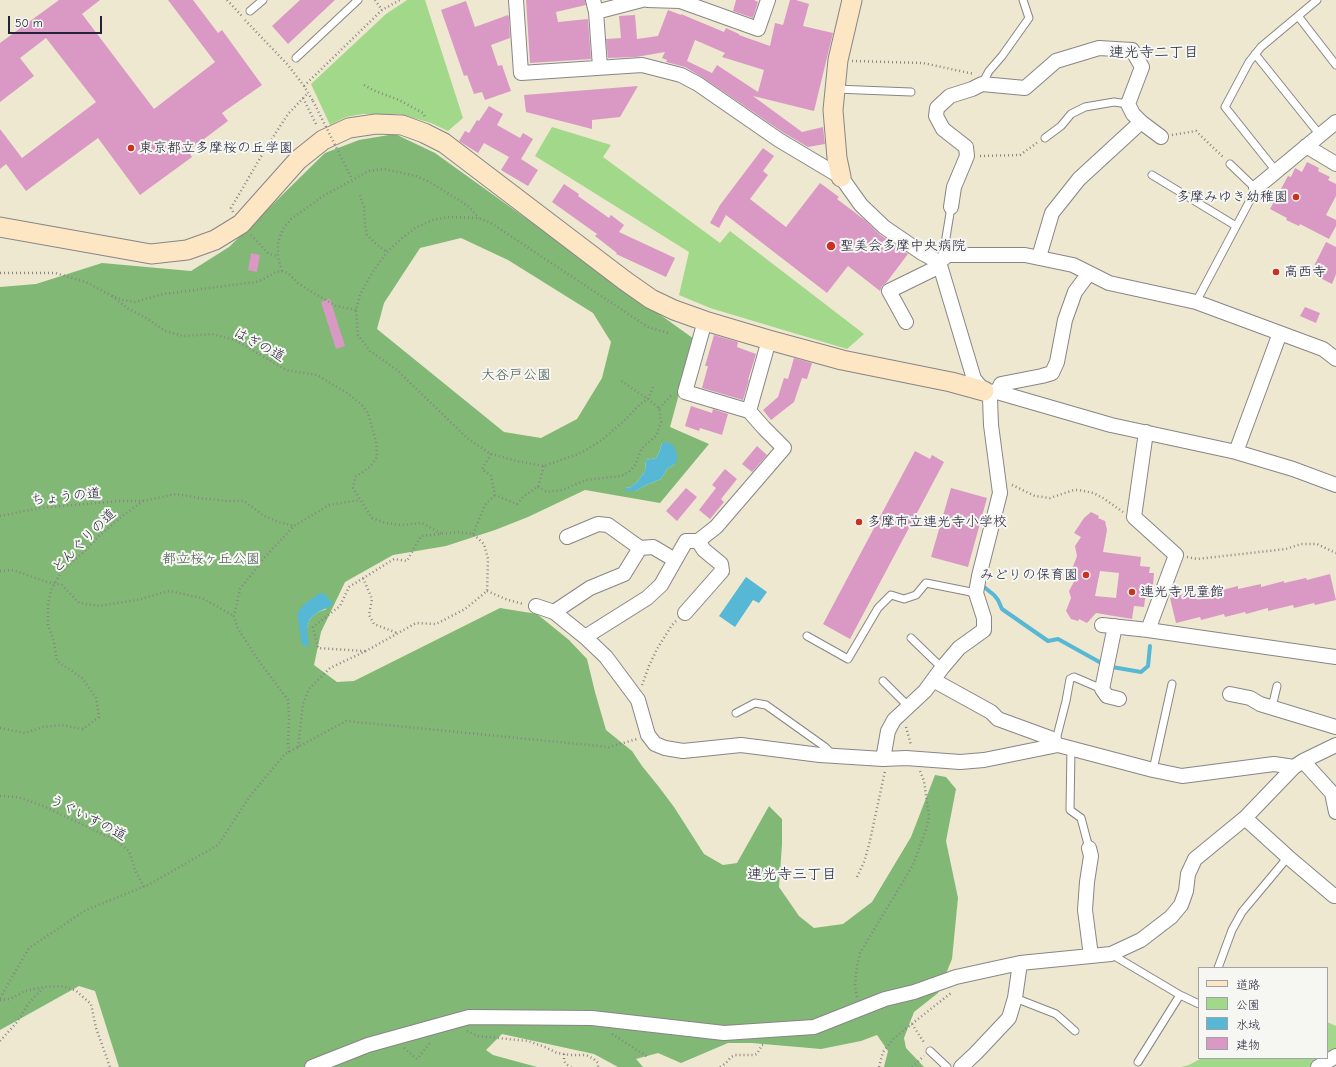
<!DOCTYPE html>
<meta charset="utf-8">
<style>
body{margin:0}
#map{position:relative;width:1336px;height:1067px;overflow:hidden;background:#eee8d0;font-family:"Comic Neue","Klee One",sans-serif}
canvas{display:block}
.legend{position:absolute;left:1198px;top:967px;width:130px;height:92px;box-sizing:border-box;background:#f6f6f2;border:1px solid #a1a1a9;margin:0;padding:5px 7px;list-style:none;font-size:12px;color:#22223b}
.legend li{display:flex;align-items:center;gap:8px;height:20px}
.legend b{width:20px;border:1px solid #a1a1a9}
.scale{position:absolute;left:8px;top:16px;width:94px;height:18px;box-sizing:border-box;border:2px solid #22223b;border-top:0;padding-left:5px;font-size:12px;line-height:14px;white-space:nowrap;color:#22223b;-webkit-text-stroke:3px #f6f6f2;paint-order:stroke}
</style>
<div id="map">
<canvas width="1336" height="1067"></canvas>
<ul class="legend">
<li><b style="height:5px;background:#fce6c4"></b>道路</li>
<li><b style="height:11px;background:#a2d889"></b>公園</li>
<li><b style="height:11px;background:#56b8d4"></b>水域</li>
<li><b style="height:11px;background:#da99c5"></b>建物</li>
</ul>
<div class="scale">50 m</div>
</div>
<script>
const context = document.querySelector('canvas').getContext('2d');
context.lineJoin = 'round';
function paint(path, color) {
  context.fillStyle = color;
  context.fill(path, 'evenodd');
}
function shape(rows) {
  const path = new Path2D();
  for (const r of rows) {
    path.moveTo(r[0], r[1]);
    for (let i = 2; i < r.length; i += 2) path.lineTo(r[i], r[i + 1]);
  }
  return path;
}
function strokePath(path, color, width, dash) {
  context.strokeStyle = color;
  context.lineWidth = width;
  context.lineCap = dash ? 'butt' : 'round';
  context.setLineDash(dash || []);
  context.stroke(path);
}
function drawText(font, color, halo, rows, align = 'center') {
  context.font = font + ' "Comic Neue","Klee One",sans-serif';
  context.lineWidth = 4;
  context.setLineDash([]);
  context.textBaseline = 'middle';
  context.strokeStyle = halo;
  context.fillStyle = color;
  for (const [text, x, y, turn = 0] of rows) {
    context.save();
    context.translate(x, y);
    context.rotate((+turn || 0) * Math.PI / 180);
    context.textAlign = isNaN(turn) ? turn : align;
    if (halo) context.strokeText(text, 0, 0);
    context.fillText(text, 0, 0);
    context.restore();
  }
}
const green = shape([
 [407,0,425,0,463,118,448,131,431,123,400,114,363,114,346,117,330,125,311,84,386,14],
 [552,127,611,145,603,157,720,243,730,231,864,334,847,349,710,308,679,295,689,252,535,156],
 [1327,1022,1336,1026,1336,1051,1327,1056],
 [1202,1058,1324,1058,1309,1067,1181,1067,1189,1065]
]);
const forest = shape([
 [395,134,435,153,694,339,670,427,709,444,660,503,585,490,528,517,495,530,446,546,393,555,345,582,321,632,314,665,337,682,354,681,500,608,537,614,569,640,587,659,595,692,606,730,632,751,642,766,659,787,674,807,704,854,723,865,737,863,769,806,782,819,782,844,779,887,799,916,814,928,843,924,872,902,911,837,935,775,946,777,956,789,946,841,958,898,952,959,938,993,914,1012,904,1038,906,1048,924,1067,884,1067,888,1051,877,1035,861,1041,821,1049,752,1043,728,1043,681,1063,658,1053,636,1059,643,1067,618,1067,594,1054,502,1034,486,1050,493,1055,537,1067,119,1067,95,991,79,986,0,1030,0,287,36,284,102,263,191,271,229,247,325,153,359,140],
 [461,238,508,260,593,313,611,342,602,378,577,419,541,438,504,432,377,329,384,303,420,248],
 [662,443,675,464,667,469,661,479,644,486,636,491,625,488,631,487,638,481,645,471,646,460,656,458,659,453],
 [303,605,327,609,318,612,310,619,307,628]
]);
const water = shape([
 [667,442,674,446,678,458,675,464,667,469,661,479,644,486,636,491,626,491,625,488,631,487,638,481,645,471,646,460,656,458,659,453,662,443],
 [746,577,767,592,759,603,753,600,735,627,719,616],
 [320,593,323,593,333,603,331,606,318,612,310,619,307,628,309,647,302,645,297,614,303,605]
]);
const stream = shape([
 [984,587,994,595,998,600,1002,609,1048,641,1058,639,1103,664,1112,667,1141,672,1148,666,1150,646]
]);
const building = shape([
 [59,0,100,0,82,14,154,109,215,62,168,0,193,0,218,33,222,30,262,85,222,113,228,121,188,151,192,157,140,195,98,138,26,191,6,164,0,169,0,129,22,158,96,102,46,38,20,58,34,76,0,102,0,43],
 [300,0,335,0,288,44,272,26],
 [526,0,585,0,586,5,556,12,558,22,588,19,591,59,530,63],
 [736,0,754,0,758,2,753,18,733,11],
 [790,0,796,0,809,4,803,26,833,33,814,111,753,96,802,132,823,127,825,144,808,147,784,133,702,77,685,67,666,62,667,60,662,58,665,52,636,57,608,58,606,39,621,38,619,16,635,15,637,39,658,36,668,10,681,15,681,14,724,32,726,28,739,34,739,35,770,46,775,23,783,25],
 [695,40,725,53,722,57,764,70,758,92,717,65,712,73,687,61],
 [466,1,475,27,508,15,509,17,510,38,491,45,498,66,502,65,511,91,485,100,482,92,474,94,467,75,464,76,441,10],
 [638,86,620,117,592,120,592,129,526,112,524,95],
 [489,106,503,114,497,125,520,138,523,133,533,139,521,159,538,170,528,186,501,170,509,157,484,143,478,153,459,141,465,131,469,133,477,120,479,121],
 [763,148,774,156,763,171,768,175,750,199,786,227,820,183,839,197,837,199,866,221,879,234,908,254,886,283,882,286,880,291,848,266,827,293,726,215,719,228,710,223,720,205],
 [1307,162,1319,168,1318,171,1330,177,1328,180,1336,184,1336,196,1326,215,1336,220,1336,226,1329,239,1300,224,1299,226,1286,220,1287,218,1270,209,1288,176,1291,177,1295,168,1302,172],
 [564,184,579,194,578,196,609,218,611,215,624,225,619,232,675,258,666,277,616,254,617,253,595,236,597,234,552,202],
 [1326,242,1336,247,1336,274,1332,284,1318,277,1321,272,1313,268],
 [251,253,260,255,257,272,248,270],
 [330,299,345,346,336,349,321,302],
 [1305,307,1320,313,1316,323,1300,316],
 [714,335,738,342,737,347,756,354,748,380,749,380,743,400,702,388,708,366,705,366],
 [794,358,812,363,807,379,802,378,794,402,771,420,763,410,778,397,784,378,788,379],
 [691,406,712,413,713,409,728,414,722,435,700,428,699,431,685,426],
 [757,446,767,455,752,472,742,464],
 [915,451,930,459,932,455,944,462,850,639,823,624],
 [725,469,737,479,721,499,724,502,710,519,699,510,716,488,712,485],
 [686,488,697,497,677,521,666,511],
 [951,488,987,498,968,567,931,557],
 [1091,512,1099,516,1098,518,1105,521,1107,530,1103,552,1141,557,1140,566,1150,567,1149,573,1154,573,1153,586,1147,585,1144,607,1134,606,1132,619,1096,613,1087,623,1079,619,1078,621,1071,619,1066,611,1071,598,1069,591,1076,578,1072,569,1077,556,1075,546,1081,537,1074,533,1084,518],
 [1100,571,1119,573,1116,598,1095,596],
 [1330,574,1336,600,1315,605,1314,603,1294,608,1293,605,1268,611,1268,608,1246,614,1245,612,1225,617,1224,614,1201,620,1200,617,1176,623,1170,598,1192,592,1193,595,1215,589,1215,592,1238,586,1238,589,1261,584,1261,587,1284,581,1284,583,1306,578,1307,580]
]);
const path = shape([
 [227,0,242,16],
 [375,0,382,10],
 [245,20,288,65,304,86,313,101],
 [852,61,923,63,974,74],
 [364,85,375,91,399,100,423,113,425,117],
 [304,86,382,10,400,0],
 [303,98,317,126],
 [1172,135,1196,131,1224,158],
 [980,156,1020,155,1038,142],
 [360,195,364,207,365,224,367,235,376,244,387,252],
 [233,212,231,208,266,148,288,114,308,93],
 [251,235,269,254,277,256],
 [282,271,278,257,278,242,283,229,291,219,323,196,369,171,384,169,416,176,430,182,468,206,479,218],
 [0,273,55,273,86,282,112,296,123,300,135,302,163,294,256,282,262,280,276,272,282,271,288,273,298,283,310,291,336,306,356,310],
 [112,296,127,308,148,319,165,331,183,336,212,334,235,340,286,370,317,375,347,393,362,405,368,413,376,441,377,457,370,467,355,477,353,488,372,518,385,523,402,525,422,523,442,534],
 [653,387,648,399,639,405,627,418,602,440,581,453,544,466,517,461,491,454,467,438,397,370,370,351,358,335,356,310,360,295,372,273,387,252,402,238,417,227,433,220,448,217,479,218,491,223,648,327,668,333],
 [659,408,671,396,673,395],
 [491,454,482,469,491,476,495,495,517,504,524,496,538,487,544,466],
 [1012,485,1035,496,1050,498,1074,490,1079,490,1093,493,1103,498,1123,512],
 [538,487,547,492,562,490,586,480,621,476,629,472,635,465,642,448,656,436,661,422,659,408,648,399,620,380],
 [0,516,40,508,120,501,143,501,176,494,199,498,228,501,244,501,264,516,278,522,294,526],
 [473,534,485,505,495,495],
 [1187,557,1197,559,1286,549,1301,544,1317,544,1336,553],
 [0,571,13,570,47,582,62,585,79,603,99,606,137,600,169,591,202,598,234,616],
 [363,578,372,599,369,615,374,624,397,633],
 [487,591,508,600,524,604],
 [642,685,649,666,657,649,672,625,676,621],
 [906,727,911,745],
 [0,728,25,733,43,727,61,725,83,729,99,717,96,698,82,678,57,661,54,642,48,625,48,604,51,590,62,571,85,551,99,536,125,514,143,501],
 [298,747,303,704,309,689,330,668,366,651,416,623,436,624,465,609,487,591,488,559,484,544,473,534,458,532,421,536,407,561,394,559,349,587,340,606,313,627,318,648,366,651],
 [289,752,288,744,289,716,288,700,256,657,237,627,234,616,240,589,265,557,294,526,329,505,360,500],
 [0,796,18,797,43,806,117,841,129,851,135,870,144,887],
 [857,877,864,862,869,845,885,771],
 [857,997,855,985,857,966,860,953,913,865,927,827,929,816,924,781,920,771],
 [0,998,29,948,86,910,148,885,218,845,250,796,285,754,346,721,609,747,637,739],
 [0,1000,10,999,25,991,43,987,61,986,75,990,91,1004,96,1028,110,1067],
 [912,1024,925,1044],
 [467,1031,478,1036,528,1041,545,1047,557,1053,571,1055,586,1055,594,1059,598,1063,598,1067],
 [612,1034,648,1057],
 [0,1041,17,1022,29,1003,43,988],
 [404,1048,417,1059,430,1043],
 [564,1054,564,1061,566,1064,571,1067],
 [720,1067,725,1064,731,1057,735,1055,754,1055,757,1054,762,1045,766,1044],
 [879,1067,883,1052,894,1038,951,993],
 [912,1067,924,1056]
]);
const lane = shape([
 [250,11,263,0],
 [1298,16,1336,65],
 [1255,54,1320,135],
 [296,58,358,0],
 [982,84,989,71,1002,56,1029,18,1023,0],
 [835,89,911,92],
 [1045,138,1061,126,1071,114,1085,107,1114,102,1128,104],
 [1276,171,1225,107,1249,62,1261,47,1317,0],
 [1152,175,1236,226],
 [941,258,944,250,951,207],
 [1196,302,1256,189,1230,164],
 [807,636,848,659,878,608,891,595,904,599,916,595,926,583,976,593],
 [911,638,942,668],
 [883,681,909,707],
 [1272,707,1277,686],
 [736,713,755,703,766,705,825,747,832,754],
 [1058,744,1057,736,1066,701,1070,679,1074,677,1102,689],
 [1071,748,1070,810,1081,818,1089,848],
 [1153,770,1172,684],
 [1111,954,1180,995,1199,1004],
 [1218,968,1232,930,1242,912,1288,857],
 [1015,998,1056,1014,1075,1031],
 [930,1051,947,1067],
 [1138,1062,1180,995]
]);
const street = shape([
 [516,0,521,73,642,65,681,75,698,84,779,140,841,177,861,205,884,227,922,253,939,262,974,379,990,398,991,425,1000,493,979,576,976,593,984,618,984,630,959,648,942,668,925,691,894,720,888,731,883,759],
 [593,0,596,12,600,67],
 [647,0,680,1,758,29,768,0],
 [596,12,642,0],
 [1306,146,1336,164],
 [1256,188,1336,122],
 [951,207,954,187,967,156,966,147,943,129,936,116,937,108,950,96,972,89,982,84,1025,88,1056,61,1099,48,1132,50,1142,67,1128,104,1133,114,1141,122,1161,137],
 [1039,257,1052,213,1079,179,1141,122],
 [939,262,948,255,1025,255,1073,265,1109,283,1196,302,1323,349,1336,359],
 [705,321,685,392,749,411],
 [906,322,889,291,940,266],
 [984,391,997,392,1111,425,1236,452,1293,469,1336,485],
 [997,392,1001,384,1042,376,1052,373,1057,362,1065,320,1075,292,1089,273],
 [1146,432,1134,517,1176,555,1148,630],
 [1236,452,1280,333],
 [567,537,598,524,608,525,640,548,653,547,675,560],
 [536,606,554,612,585,637,606,657,638,700,648,735,655,744,665,748,683,751,741,745,820,755,883,759,906,758,960,762,984,760,1058,745,1153,770,1182,776,1274,764,1294,767],
 [554,612,590,588,624,574,640,548],
 [685,613,722,571,721,564,704,550,698,541],
 [1102,625,1148,630,1336,657],
 [1115,626,1102,689,1107,696,1119,699],
 [585,637,647,598,661,585,686,541,698,541,716,527,784,448,764,428,749,411,769,340],
 [933,680,991,712,998,719,1050,738,1058,745],
 [1230,694,1250,698,1260,704,1336,727],
 [1303,761,1332,793,1336,812],
 [1245,818,1288,857,1334,896,1336,895],
 [1089,848,1091,856,1087,882,1085,910,1091,956],
 [312,1067,368,1045,469,1017,592,1018,724,1033,814,1027,885,999,914,992,956,977,1020,963,1111,954,1141,940,1171,917,1181,905,1186,891,1188,874,1195,859,1245,818,1294,767,1303,761,1336,745],
 [961,1067,976,1053,1009,1018,1015,998,1020,963],
 [1318,1067,1336,1056]
]);
const secondary = shape([
 [841,177,837,158,833,110,838,60,852,0],
 [0,227,151,254,187,250,215,240,241,224,298,160,323,140,349,128,376,124,402,125,424,133,444,143,624,280,651,299,674,310,705,321,769,340,842,360,951,382,984,391]
]);
const pathBridge = shape([
 [313,101,352,179]
]);
const markers = [
 [131,148,4,"#c8321e"],
 [1296,197,4,"#c8321e"],
 [831,246,5,"#c8321e"],
 [1276,272,4,"#c8321e"],
 [859,522,4,"#c8321e"],
 [1086,575,4,"#c8321e"],
 [1132,592,4,"#c8321e"]
];
const poiNames = [
 ["東京都立多摩桜の丘学園",139,148],
 ["多摩みゆき幼稚園",1288,197,"right"],
 ["聖美会多摩中央病院",840,246],
 ["高西寺",1284,272],
 ["多摩市立連光寺小学校",867,522],
 ["みどりの保育園",1078,575,"right"],
 ["連光寺児童館",1140,592]
];
const streetNames = [
 ["はぎの道",259,345,28],
 ["ちょうの道",66,497,-6],
 ["どんぐりの道",84,541,-45],
 ["うぐいすの道",88,818,27]
];
const parkNames = [
 ["大谷戸公園",516,375],
 ["都立桜ヶ丘公園",211,559]
];
const neighbourhoodNames = [
 ["連光寺二丁目",1154,53],
 ["連光寺三丁目",792,875]
];
paint(green, '#a2d889');
paint(forest, '#81b875');
paint(water, '#56b8d4');
strokePath(stream, '#56b8d4', 4);
paint(building, '#da99c5');
strokePath(lane, '#888586', 9);
strokePath(street, '#888586', 16);
strokePath(secondary, '#888586', 21);
strokePath(path, '#888586', 2.5, [1, 3]);
strokePath(lane, '#fff', 7);
strokePath(street, '#fff', 14);
strokePath(secondary, '#fce6c4', 19);
strokePath(pathBridge, '#888586', 2.5, [1, 3]);
for (const [x, y, r, color] of markers) {
  const dot = new Path2D();
  dot.arc(x, y, r, 0, 2 * Math.PI);
  context.fillStyle = color;
  context.fill(dot);
  strokePath(dot, '#f6f6f2', 1.5);
}
drawText('14px', '#22223b', '#f6f6f2', poiNames, 'left');
drawText('14px', '#22223b', '#f6f6f2', streetNames);
drawText('14px', '#485952', '#f6f6f2', parkNames);
drawText('15px', '#22223b', '#f6f6f2', neighbourhoodNames);
</script>
